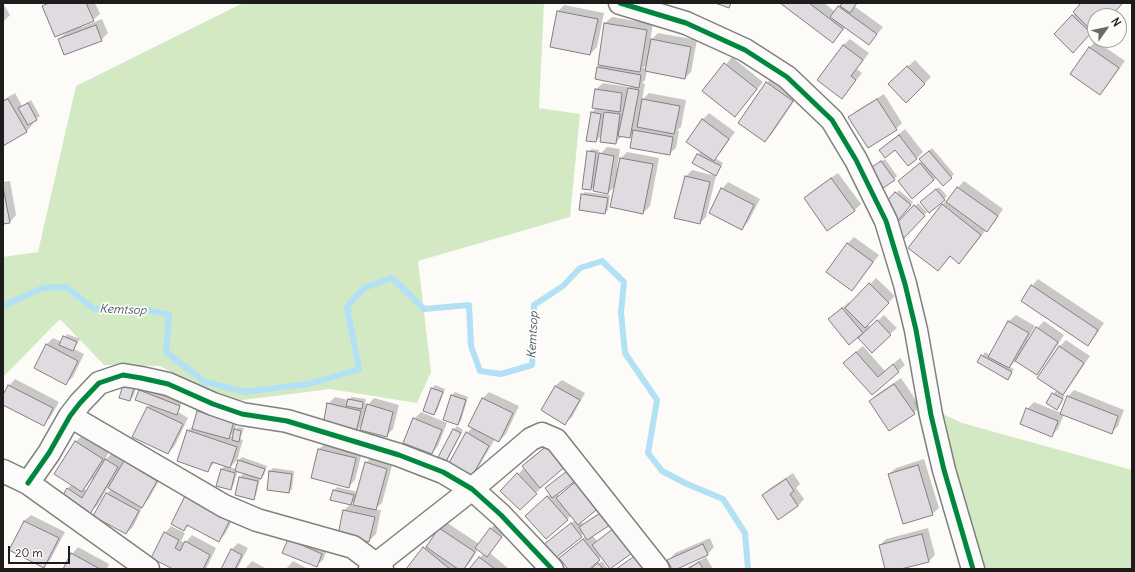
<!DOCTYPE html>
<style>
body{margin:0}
#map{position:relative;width:1135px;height:572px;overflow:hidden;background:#fcfbf8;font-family:Delius,sans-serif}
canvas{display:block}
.frame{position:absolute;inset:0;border:4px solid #1c1c1c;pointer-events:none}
.north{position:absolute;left:1087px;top:8px;width:40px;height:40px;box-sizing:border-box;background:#fdfcf7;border:1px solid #a3a29f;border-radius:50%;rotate:57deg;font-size:11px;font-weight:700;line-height:16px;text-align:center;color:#1c1c1c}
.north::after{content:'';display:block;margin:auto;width:14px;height:18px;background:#6a6a69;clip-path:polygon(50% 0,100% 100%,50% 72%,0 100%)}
.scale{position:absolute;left:8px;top:546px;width:62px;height:18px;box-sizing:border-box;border:2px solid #1c1c1c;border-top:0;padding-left:5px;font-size:12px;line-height:14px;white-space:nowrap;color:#1c1c1c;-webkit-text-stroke:3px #fdfcf7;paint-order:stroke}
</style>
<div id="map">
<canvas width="1135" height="572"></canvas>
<div class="frame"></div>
<div class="north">N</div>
<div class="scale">20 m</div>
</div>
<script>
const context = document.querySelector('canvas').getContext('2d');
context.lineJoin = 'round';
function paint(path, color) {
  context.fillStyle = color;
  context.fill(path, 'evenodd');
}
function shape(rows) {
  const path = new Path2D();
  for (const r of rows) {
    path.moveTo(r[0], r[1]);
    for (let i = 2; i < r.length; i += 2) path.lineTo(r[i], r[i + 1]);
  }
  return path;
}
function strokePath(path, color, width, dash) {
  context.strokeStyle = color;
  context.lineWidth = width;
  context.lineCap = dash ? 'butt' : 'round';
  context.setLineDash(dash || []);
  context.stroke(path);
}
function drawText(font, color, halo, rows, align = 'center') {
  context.font = font + ' Delius,sans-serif';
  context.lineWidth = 3.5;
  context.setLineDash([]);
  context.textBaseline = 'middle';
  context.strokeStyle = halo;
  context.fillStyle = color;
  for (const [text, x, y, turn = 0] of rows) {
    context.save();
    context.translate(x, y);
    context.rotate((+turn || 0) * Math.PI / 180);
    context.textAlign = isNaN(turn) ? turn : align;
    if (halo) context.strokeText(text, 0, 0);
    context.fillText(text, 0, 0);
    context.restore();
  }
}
const green = shape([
 [243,3,544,3,539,108,580,114,570,217,418,261,431,372,417,403,330,389,227,402,160,366,104,365,60,319,5,375,3,375,3,257,38,252,76,86],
 [914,401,962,423,1132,470,1132,569,965,569]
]);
const shadow = shape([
 [3,3,10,15,3,22],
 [47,3,95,3,100,14,93,20,81,25,82,27,102,19,108,33,101,40,59,39,68,31,43,6],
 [782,3,824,3,834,11,842,3,857,3,854,6,883,27,869,44,846,27,833,41],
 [1083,3,1122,3,1110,16,1095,16,1095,31,1093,30,1073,51,1055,34,1075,13],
 [564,5,604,13,597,47,590,54,558,11],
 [612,17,653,24,650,41,658,33,697,40,691,72,685,78,647,71,645,80,642,83,645,84,642,100,649,93,686,100,681,127,677,130,679,131,676,148,669,154,634,133,629,137,622,136,615,143,601,136,596,141,592,112,596,108,596,89,603,83,628,87,628,89,630,87,633,87,633,86,598,67,600,65,605,23],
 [647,64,646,69,643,68],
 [604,109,608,109,603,114],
 [850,39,869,53,857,69,862,73,842,98,843,45],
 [1096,41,1125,61,1106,87,1100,94,1071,74,1090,47],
 [732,57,763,82,741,109,704,91],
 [915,60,931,77,906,102,889,84],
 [773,76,799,94,772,134,765,141,767,83],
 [15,93,22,106,31,100,40,116,32,122,33,124,27,131,3,145,3,100],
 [884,94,902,123,896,129,849,118,856,111],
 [709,113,735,132,720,153,715,158,723,163,716,174,694,163,698,154,701,151,702,120],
 [905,129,923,152,916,159,895,148,880,150],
 [607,147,620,149,617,169,619,169,621,158,627,152,659,158,650,206,643,213,616,185,608,193,596,185,591,189,588,152,591,149,599,150,598,156],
 [932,148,954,174,951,177,936,177,934,180,906,175,923,161,924,156],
 [885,159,897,176,894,179,874,166],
 [692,170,716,176,706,217,700,223,686,176],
 [838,173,861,204,854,211,805,198,811,192],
 [10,181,16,215,10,222,3,223,3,182],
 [964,181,1003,209,993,224,986,230,968,253,959,262,951,256,938,270,909,247,943,204],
 [728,182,760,199,748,222,742,229,722,189],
 [939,187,947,196,944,199,924,199],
 [899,190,913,202,898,220,887,203],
 [585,192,610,195,608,210,605,213,582,195],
 [918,203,927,212,904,237,895,227],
 [854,237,879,255,858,283,851,290,827,272,848,243],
 [876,278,895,296,868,324,870,328,884,315,897,328,890,334,860,338,864,331,849,343,829,319,849,302,851,304],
 [1038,279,1104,323,1094,338,1087,345,1032,286],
 [1016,315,1035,326,1027,340,1029,341,1037,328,1044,321,1064,335,1043,367,1037,374,1016,360,1010,367,1014,369,1008,379,978,362,985,352,990,355,1009,321],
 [67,334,80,339,74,349,84,354,73,377,66,383,47,344,53,338,62,342],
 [1066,340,1090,356,1069,387,1062,394,1065,396,1057,408,1053,394,1057,390,1039,377,1060,346],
 [863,346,885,371,900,358,905,365,872,394,851,356],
 [901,378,920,406,914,413,870,402,876,395],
 [15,379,59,402,50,418,43,425,3,404,3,397,9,386],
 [562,380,585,393,572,417,565,423,555,386],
 [137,385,133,397,130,400,120,397],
 [435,385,445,389,437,411,434,414,432,388],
 [142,388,182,402,178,412,188,418,174,447,167,453,134,436,148,407,151,405,139,391],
 [1074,390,1124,410,1118,426,1111,433,1064,414,1058,429,1052,435,1027,409,1034,402,1061,413,1067,397],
 [455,392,468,397,461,421,458,424,444,420,452,395],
 [489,392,519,406,506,434,499,441,495,439,478,468,472,474,467,433,472,428,469,426,483,398],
 [335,397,348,400,352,397,366,399,365,404,368,405,374,398,399,405,393,429,387,435,362,425,356,431,328,404],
 [205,405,240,414,235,430,238,427,244,428,240,439,243,440,237,460,230,467,236,469,239,460,242,457,267,466,264,475,260,479,256,495,253,498,236,494,240,477,244,473,238,470,233,486,230,489,217,485,222,469,225,465,215,462,208,470,188,431,195,424,198,411],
 [235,432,233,437,230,436],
 [421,412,447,423,438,446,432,453,414,419],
 [457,426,463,430,447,461,444,464,438,460,454,429],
 [83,435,109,452,105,460,112,453,124,460,122,464,131,455,163,474,148,500,144,504,133,527,126,533,95,516,107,493,112,489,108,487,97,506,90,512,67,489,72,484,56,474,76,441],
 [92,479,94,480,88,491,84,489],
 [555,439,542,485,543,486,520,509,502,491,525,467,524,466,530,459],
 [326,443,362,452,355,480,348,487,319,449],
 [372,456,393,462,382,503,375,509,381,510,376,534,369,541,344,510,351,504,332,499,334,490,337,487,358,492,366,463],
 [356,499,354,505,351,504],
 [924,459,939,508,932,514,889,474,896,468],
 [273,468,294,471,292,489,289,492,268,489,270,471],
 [570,468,557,493,583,524,612,504,593,536,597,541,621,523,602,556,587,569,569,569,560,558,586,536,584,533,581,536,544,545,575,520,571,516,567,519,533,510,551,494,546,488],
 [793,473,800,484,796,488,804,499,798,506,778,519,763,496,769,489],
 [238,509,225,534,218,541,189,525,184,530,172,524],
 [31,515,65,532,50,560,44,567,10,549,24,521],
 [446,522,479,544,494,525,505,533,490,553,509,569,469,569,484,553,478,549,469,564,464,569,407,569],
 [171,526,185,533,181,541,185,543,192,535,216,548,206,569,175,569,165,533],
 [928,528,935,555,929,561,897,569,886,569,880,545,886,539],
 [710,538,714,547,708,554,673,569,669,560,675,553],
 [289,540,328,547,323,560,316,566],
 [238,543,248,548,237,569,222,569,231,550],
 [78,547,109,564,107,569,64,569,72,554],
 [706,557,713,569,686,569,688,567],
 [252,561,267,569,245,569],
 [293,561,308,569,286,569],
 [602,561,608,569,592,569]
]);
const stream = shape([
 [3,306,43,288,66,287,94,309,143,309,169,315,166,352,205,382,245,392,309,384,359,369,347,307,364,288,392,278,424,309,469,305,471,346,480,371,501,374,532,365,534,335,534,305,563,286,580,268,602,261,624,282,621,313,625,353,657,400,648,453,662,471,687,484,723,499,745,533,748,569]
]);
const building = shape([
 [49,3,86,3,94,21,55,37,42,6,49,3],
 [715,3,731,3,729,8,715,3],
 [780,3,809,3,843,29,833,43,780,3],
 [843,3,857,3,850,13,840,6,843,3],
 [1081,3,1121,3,1122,4,1111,16,1095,16,1094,33,1073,12,1081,3],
 [838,6,877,34,869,45,830,17,838,6],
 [557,11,598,19,590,55,550,47,557,11],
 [1072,15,1091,33,1073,53,1054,34,1072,15],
 [604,23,647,30,640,72,598,65,604,23],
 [96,25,102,41,64,55,58,39,96,25],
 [651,39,691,47,685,79,645,71,651,39],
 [843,45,863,60,851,76,856,80,842,99,817,80,843,45],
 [1089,47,1119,68,1100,95,1070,74,1089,47],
 [724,63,757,89,735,117,702,91,724,63],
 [907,66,925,84,906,103,888,84,907,66],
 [597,67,641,75,639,88,595,79,597,67],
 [766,82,793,101,765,142,738,123,766,82],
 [628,88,639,90,630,138,618,136,628,88],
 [595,89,622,93,620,112,592,108,595,89],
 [8,99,27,132,3,146,3,101,8,99],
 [642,99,680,106,674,134,637,127,642,99],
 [877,99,897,130,868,148,848,117,877,99],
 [28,103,37,120,28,125,18,108,28,103],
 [591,112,601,114,596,142,586,141,591,112],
 [604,112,620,114,616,144,600,142,604,112],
 [702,119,729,139,714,161,686,142,702,119],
 [633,130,673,137,670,155,630,148,633,130],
 [899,135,917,159,908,166,895,150,885,158,879,150,899,135],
 [587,151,596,152,591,190,582,189,587,151],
 [929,151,952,178,943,186,919,159,929,151],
 [599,153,614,156,608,194,593,191,599,153],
 [697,154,721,166,716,176,692,163,697,154],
 [620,158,653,164,643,214,610,207,620,158],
 [881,161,895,180,883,188,869,169,881,161],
 [920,163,934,180,912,199,898,181,920,163],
 [685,176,710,182,700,224,674,218,685,176],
 [831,178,855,211,827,231,804,198,831,178],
 [3,187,10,223,3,224,3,187],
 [957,187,998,216,987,232,946,202,957,187],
 [721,188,754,205,742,230,709,213,721,188],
 [936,189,945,200,929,213,920,202,936,189],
 [895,192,911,205,895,224,886,202,895,192],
 [581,194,608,198,605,214,579,210,581,194],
 [942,204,981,235,959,264,950,256,938,271,908,248,942,204],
 [914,205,925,216,904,238,893,227,914,205],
 [847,243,873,262,852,291,826,272,847,243],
 [869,283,889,303,865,328,845,308,869,283],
 [1031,285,1098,330,1088,346,1021,301,1031,285],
 [842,308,863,333,849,345,828,319,842,308],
 [877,320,891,335,872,353,858,338,877,320],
 [1008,321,1029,333,1009,368,988,357,1008,321],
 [1036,327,1058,342,1037,375,1015,361,1036,327],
 [63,336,77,342,73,351,59,345,63,336],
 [46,344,78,361,66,385,34,368,46,344],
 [1059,346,1084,363,1063,395,1037,378,1059,346],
 [856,352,878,377,893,364,899,372,872,395,843,363,856,352],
 [981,355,1012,372,1008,380,977,362,981,355],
 [894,384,915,414,889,431,869,401,894,384],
 [8,385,53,408,44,426,3,405,3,395,8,385],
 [123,385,134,388,130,401,119,398,123,385],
 [555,386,580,400,565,425,541,410,555,386],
 [431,388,443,392,434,415,423,411,431,388],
 [139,390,180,406,177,415,135,400,139,390],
 [1052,393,1063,399,1057,410,1046,403,1052,393],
 [451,395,466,400,458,425,443,420,451,395],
 [1067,396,1118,416,1112,434,1060,414,1067,396],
 [482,398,513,413,499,442,468,426,482,398],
 [348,399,363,402,362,409,346,406,348,399],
 [327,403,361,411,356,432,323,425,327,403],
 [367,404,393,412,387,437,360,430,367,404],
 [147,407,183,424,168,454,132,437,147,407],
 [1026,408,1058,421,1052,437,1020,424,1026,408],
 [197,411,234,421,229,439,192,429,197,411],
 [413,418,442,430,432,454,403,443,413,418],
 [234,429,241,431,239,442,232,440,234,429],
 [453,429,461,433,444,465,436,461,453,429],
 [187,430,237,447,230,468,212,462,208,472,177,461,187,430],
 [466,432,489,446,472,476,449,463,466,432],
 [75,441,103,459,82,492,54,474,75,441],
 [548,445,566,466,540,488,522,466,548,445],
 [318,449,356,458,349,488,311,478,318,449],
 [105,459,118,467,90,514,62,497,67,488,82,498,105,459],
 [238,460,265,469,261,479,235,471,238,460],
 [124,461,157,481,142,508,108,488,124,461],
 [365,462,387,469,376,510,353,505,365,462],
 [918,465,933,515,903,524,888,474,918,465],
 [221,469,235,473,231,490,216,486,221,469],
 [269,471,292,474,289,493,267,490,269,471],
 [567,471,575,481,552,498,545,488,567,471],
 [517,473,537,494,520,510,500,491,517,473],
 [239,477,258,481,254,500,235,495,239,477],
 [579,479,601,506,578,525,556,498,579,479],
 [786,479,794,491,790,494,798,506,778,520,762,495,786,479],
 [333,490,354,495,351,505,330,500,333,490],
 [187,492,232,516,219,542,187,525,184,531,171,524,187,492],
 [106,493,139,511,126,534,93,516,106,493],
 [547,496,568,520,546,539,525,516,547,496],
 [343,510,375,517,369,542,338,535,343,510],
 [605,510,613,523,587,540,579,527,605,510],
 [24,521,59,538,44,568,9,550,24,521],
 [571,523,582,537,554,559,543,545,571,523],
 [439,528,475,552,464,569,458,569,426,547,439,528],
 [490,528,502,537,487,557,475,548,490,528],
 [614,528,632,553,610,569,592,545,614,528],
 [164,532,179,540,175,548,180,551,185,541,210,555,203,569,173,569,151,558,164,532],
 [922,534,929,562,901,569,885,569,879,545,922,534],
 [288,539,322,554,317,567,282,553,288,539],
 [583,539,600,560,589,569,568,569,559,558,583,539],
 [703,544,708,555,677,569,672,569,667,560,703,544],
 [423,547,450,569,406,569,423,547],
 [231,549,242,555,235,569,221,569,231,549],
 [71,553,100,569,63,569,71,553],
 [636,555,645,568,643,569,616,569,636,555],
 [479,557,495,569,469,569,479,557],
 [699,562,703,569,688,569,699,562],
 [598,563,603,569,591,569,598,563]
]);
const minor = shape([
 [620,3,686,23,745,50,787,77,832,120,856,160,886,221,905,284,916,330,931,415,944,470,973,569],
 [70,416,224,506,257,520,353,547,382,569],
 [3,471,28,483,148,569],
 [28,483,49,453,70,416,80,403,99,383,123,375,141,378,168,384,213,404,242,414,287,421,399,455,443,472,472,489,501,515,552,569],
 [370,569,472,489,531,439,542,434,556,440,658,569]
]);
const cycleway = shape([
 [620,3,686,23,745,50,787,77,832,120,856,160,886,221,905,284,916,330,931,415,944,470,973,569],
 [28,483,49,453,70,416,80,403,99,383,123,375,141,378,168,384,213,404,242,414,287,421,399,455,443,472,472,489,501,515,552,569]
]);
const waterNames = [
 ["Kemtsop",123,310,2],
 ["Kemtsop",533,335,-87]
];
paint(green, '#d2e9c4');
paint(shadow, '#0003');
strokePath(stream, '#b2e0f5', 6);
paint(building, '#e0dbe1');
strokePath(building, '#81807f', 1);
strokePath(minor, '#81807f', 25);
strokePath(minor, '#fbfbf9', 22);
strokePath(cycleway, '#00873e', 5);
drawText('italic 12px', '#455d68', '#fdfcf7', waterNames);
</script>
